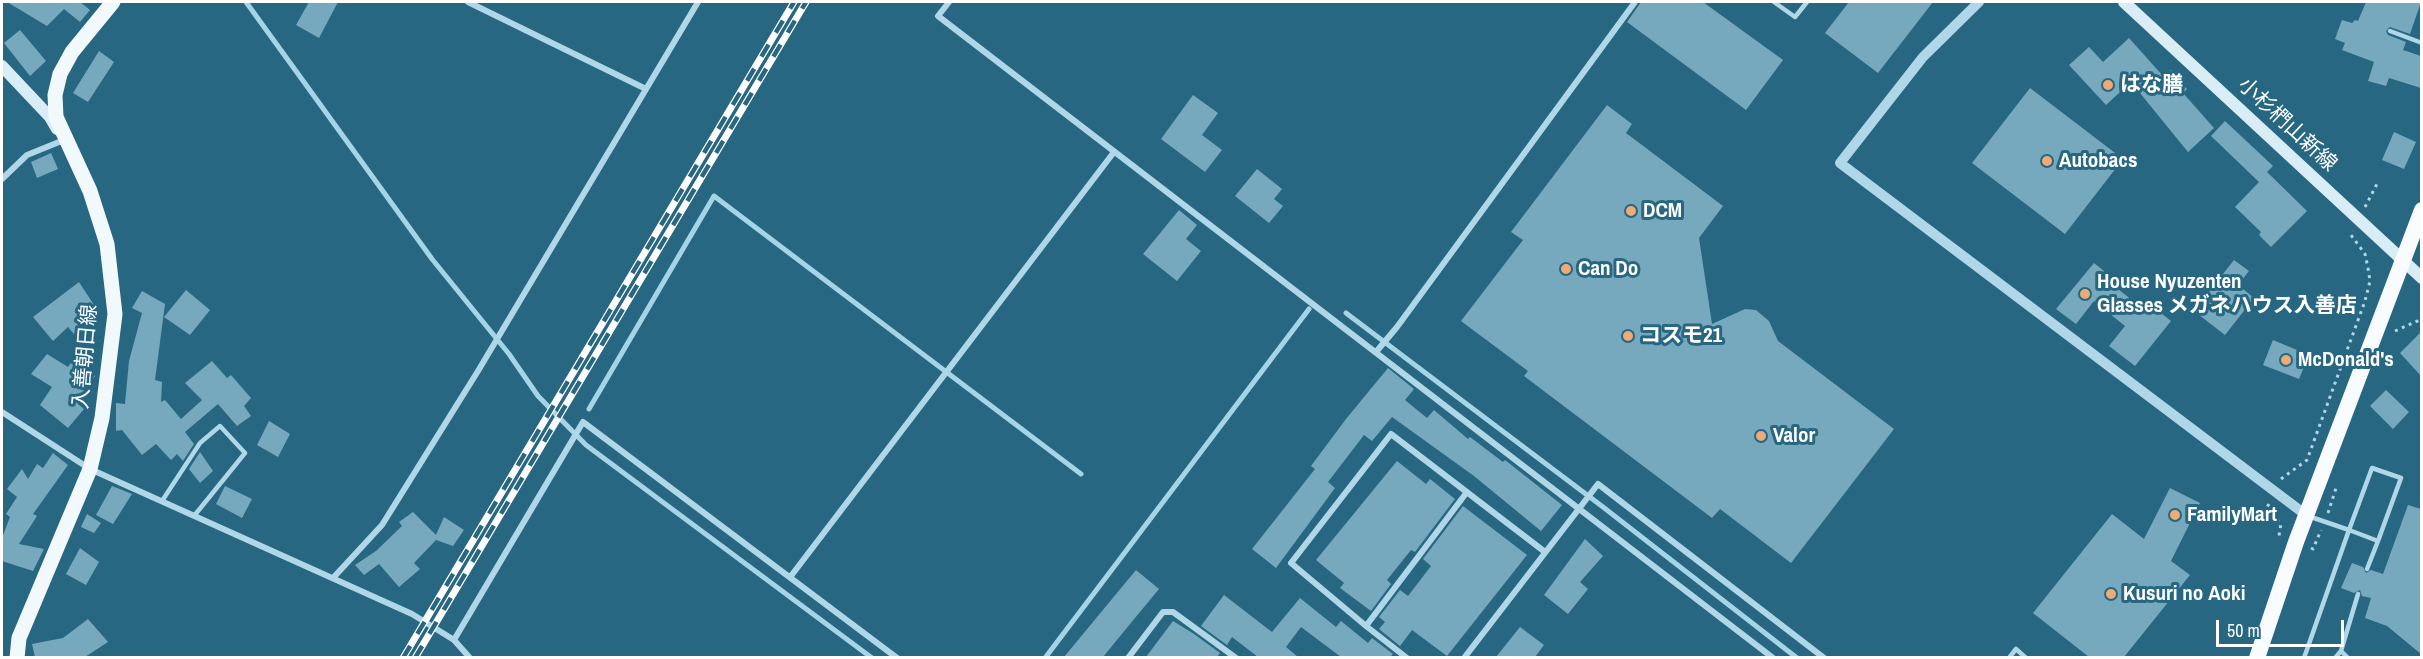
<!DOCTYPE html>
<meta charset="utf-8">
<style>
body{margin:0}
#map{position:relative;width:2423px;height:659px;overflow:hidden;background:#276782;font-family:"Archivo Narrow",sans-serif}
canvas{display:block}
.frame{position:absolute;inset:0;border:3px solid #fff;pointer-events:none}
.scale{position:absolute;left:2216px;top:620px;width:128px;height:27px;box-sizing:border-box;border:3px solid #fff;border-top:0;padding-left:8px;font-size:18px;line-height:21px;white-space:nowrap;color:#fff;-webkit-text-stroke:4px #276782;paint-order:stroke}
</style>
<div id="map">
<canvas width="2423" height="659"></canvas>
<div class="frame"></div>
<div class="scale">50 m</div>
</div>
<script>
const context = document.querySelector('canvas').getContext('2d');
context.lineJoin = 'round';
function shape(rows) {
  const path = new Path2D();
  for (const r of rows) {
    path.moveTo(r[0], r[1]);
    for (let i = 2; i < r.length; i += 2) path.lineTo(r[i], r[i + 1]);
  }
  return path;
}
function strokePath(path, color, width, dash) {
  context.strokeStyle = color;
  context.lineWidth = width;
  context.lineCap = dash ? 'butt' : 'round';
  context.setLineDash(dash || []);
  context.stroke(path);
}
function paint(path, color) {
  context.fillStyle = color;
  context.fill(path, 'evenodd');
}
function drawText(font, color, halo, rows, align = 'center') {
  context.font = font + ' "Archivo Narrow","Noto Sans JP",sans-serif';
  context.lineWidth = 6;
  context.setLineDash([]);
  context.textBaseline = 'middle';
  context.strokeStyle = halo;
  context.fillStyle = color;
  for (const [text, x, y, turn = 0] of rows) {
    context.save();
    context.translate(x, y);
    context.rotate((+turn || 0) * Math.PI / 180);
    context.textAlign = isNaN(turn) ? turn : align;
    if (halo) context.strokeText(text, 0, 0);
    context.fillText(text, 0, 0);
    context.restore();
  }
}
const stream = shape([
 [246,2,432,259,509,354,538,396,586,445,872,658],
 [1346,313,1603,507,1797,658],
 [589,409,714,196,1081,474],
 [1045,658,1309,309]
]);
const building = shape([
 [7,2,80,2,90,10,80,22,64,9,47,26],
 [309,2,338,2,319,38,296,25],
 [1641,2,1703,2,1783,60,1746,110,1627,22],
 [1849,2,1933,2,1878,73,1825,33],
 [2366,2,2421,2,2410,34,2390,27,2386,31,2388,35,2406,42,2403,50,2421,56,2421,88,2389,78,2386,86,2368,81,2374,62,2342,50,2345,43,2335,39,2342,20,2352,23,2355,20,2358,21],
 [20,30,46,61,30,76,4,43],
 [2129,38,2163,76,2171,70,2187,89,2183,93,2214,128,2188,152,2131,82,2106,105,2069,65,2089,47,2103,62],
 [99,51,114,62,88,102,73,93],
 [2030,88,2123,159,2065,234,1972,163],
 [1193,95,1218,113,1202,135,1222,150,1205,172,1161,139],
 [1607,105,1632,124,1626,133,1723,206,1699,238,1712,324,1745,309,1756,310,1769,321,1778,341,1894,429,1791,563,1720,509,1712,518,1524,376,1528,371,1461,321,1523,240,1511,232],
 [2225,121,2273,166,2267,172,2307,211,2271,247,2259,235,2261,232,2235,207,2259,182,2211,136],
 [2394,132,2416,142,2404,169,2382,160],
 [51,153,58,169,37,178,31,162],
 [1257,169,1282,189,1274,199,1283,206,1269,223,1235,196],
 [1179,210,1197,225,1186,239,1201,251,1177,281,1143,254],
 [2234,260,2249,271,2238,285,2254,298,2225,335,2194,311],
 [2094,263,2113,278,2109,282,2141,307,2146,301,2171,321,2135,366,2109,346,2125,326,2094,301,2076,324,2056,309],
 [79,282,94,305,83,314,87,321,74,334,68,327,53,341,33,317],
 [186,290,210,310,190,335,164,317],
 [142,291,165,304,155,380,162,382,161,402,165,400,181,419,202,400,185,383,212,361,227,378,231,375,251,398,244,406,251,416,237,426,218,404,185,432,194,444,183,461,177,454,171,460,156,444,142,455,122,430,116,431,116,403,125,404,129,361,142,313,132,308],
 [2421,332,2421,376,2400,353],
 [2273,340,2309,355,2299,379,2263,365],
 [47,354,68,367,73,360,95,376,78,404,84,409,68,428,40,405,52,387,31,374],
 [1388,368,1414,389,1405,400,1427,418,1434,410,1468,439,1470,437,1503,462,1505,460,1562,505,1541,531,1474,476,1392,417,1372,441,1364,435,1328,482,1335,488,1276,568,1252,549,1315,469,1311,466,1346,419],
 [2386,390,2409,412,2393,429,2370,406],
 [269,421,290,434,278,457,257,445],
 [200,452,213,471,200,483,189,469],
 [53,453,68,465,33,514,37,516,19,544,44,549,33,571,2,561,2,538,10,517,6,514,17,497,7,489,22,469,28,479,37,464,43,468],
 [1397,461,1426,484,1430,479,1455,499,1415,552,1411,550,1387,580,1391,584,1371,611,1340,588,1344,583,1316,560],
 [112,486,132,494,113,524,96,515],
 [225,486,252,499,242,518,216,504],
 [2170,488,2200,503,2171,561,2190,575,2124,657,2089,657,2033,613,2112,514,2144,539],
 [2408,505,2421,509,2421,654,2387,626,2365,618,2371,598,2362,596,2360,590,2354,593,2341,588,2352,563,2363,567,2366,573,2371,570,2383,574],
 [1463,506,1527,555,1447,656,1412,630,1400,646,1379,629,1385,622,1379,617,1400,590,1408,596,1431,566,1423,559],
 [413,512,436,535,444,517,464,530,453,546,436,540,414,563,420,569,399,587,379,564,364,575,355,565,376,551,402,526,399,522],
 [87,514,101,523,94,533,81,527],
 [1585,539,1603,556,1580,582,1588,589,1568,614,1544,595],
 [80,548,99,562,86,585,66,574],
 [1136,570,1159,589,1130,624,1103,657,1064,657],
 [1224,595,1272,632,1300,598,1336,627,1341,621,1368,643,1372,638,1393,654,1390,657,1341,657,1301,627,1286,647,1298,657,1258,657,1232,637,1227,645,1201,626],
 [88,619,108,642,85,657,35,657,32,644,63,638],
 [1173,621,1194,634,1220,653,1217,657,1146,657],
 [1520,627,1544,645,1535,657,1496,657]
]);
const path = shape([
 [2365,207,2378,182],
 [2395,331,2422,319],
 [2281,479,2307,460,2365,301,2370,281,2368,268,2365,254,2351,235,2353,231],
 [2269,504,2265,510,2281,523,2279,536],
 [2328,513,2337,485],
 [2311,548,2313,549,2321,530]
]);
const service = shape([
 [1774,2,1795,17,1807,2],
 [2390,31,2422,43],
 [162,501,200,443,220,426,245,453,194,516],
 [2308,516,2349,530,2372,468,2401,478,2378,541],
 [2341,651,2348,658],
 [2009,658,2016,649,2026,658],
 [2304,658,2349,530,2378,541,2367,569],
 [2335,658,2341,651,2358,594]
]);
const minor = shape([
 [468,2,646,89],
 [949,2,938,16,1773,658],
 [2,179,27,155,64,140],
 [1376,352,1397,327,1635,2],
 [2,412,90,469,412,614,454,640,470,658],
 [791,576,1114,152],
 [333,578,382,525,478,371,698,2],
 [1366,626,1291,563,1391,434,1545,552],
 [454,640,583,422,897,658],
 [1128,658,1163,612,1173,612,1236,658],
 [1407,658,1366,626,1467,492],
 [1464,658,1598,484,1824,658]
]);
const tertiary = shape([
 [1979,2,1923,57,1840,163,2306,515]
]);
const secondary = shape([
 [2124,2,2422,278],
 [2,66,50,117,57,129]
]);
const primary = shape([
 [17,658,19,638,90,469,102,418,115,314,107,244,90,191,56,117,55,95,60,74,72,52,113,2]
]);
const trunk = shape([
 [2257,658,2296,542,2422,210]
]);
const rail = shape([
 [403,658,794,2],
 [415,658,806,2]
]);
const markers = [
 [2108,85,6,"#efab75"],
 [2047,161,6,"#efab75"],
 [1631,211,6,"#efab75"],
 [1566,269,6,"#efab75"],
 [2085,294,6,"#efab75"],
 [1628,336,6,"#efab75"],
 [2286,360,6,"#efab75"],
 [1761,436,6,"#efab75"],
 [2175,515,6,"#efab75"],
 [2111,594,6,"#efab75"]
];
const poiNames = [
 ["はな膳",2120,85],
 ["Autobacs",2059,161],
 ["DCM",1643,211],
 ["Can Do",1578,269],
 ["House Nyuzenten",2097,282],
 ["Glasses メガネハウス入善店",2097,306],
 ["コスモ21",1640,336],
 ["McDonald's",2298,360],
 ["Valor",1773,436],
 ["FamilyMart",2187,515],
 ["Kusuri no Aoki",2123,594]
];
const streetNames = [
 ["小杉椚山新線",2287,125,43],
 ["入善朝日線",86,357,-85]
];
strokePath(stream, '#a4d5e7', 5);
paint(building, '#77a9be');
strokePath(path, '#b0d7e7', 3, [3, 4.5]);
strokePath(service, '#b0d7e7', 4.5);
strokePath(minor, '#b0d7e7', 6);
strokePath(tertiary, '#b0d7e7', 10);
strokePath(secondary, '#d9edf6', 12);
strokePath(primary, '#f1f9fd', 15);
strokePath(trunk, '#f8fcfe', 16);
strokePath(rail, '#fff', 7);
strokePath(rail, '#276782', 4.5, [14]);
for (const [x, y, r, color] of markers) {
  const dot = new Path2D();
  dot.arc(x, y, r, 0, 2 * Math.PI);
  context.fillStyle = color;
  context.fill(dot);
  strokePath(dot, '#276782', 2);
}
drawText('bold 21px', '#fff', '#276782', poiNames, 'left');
drawText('21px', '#fff', '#276782', streetNames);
</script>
